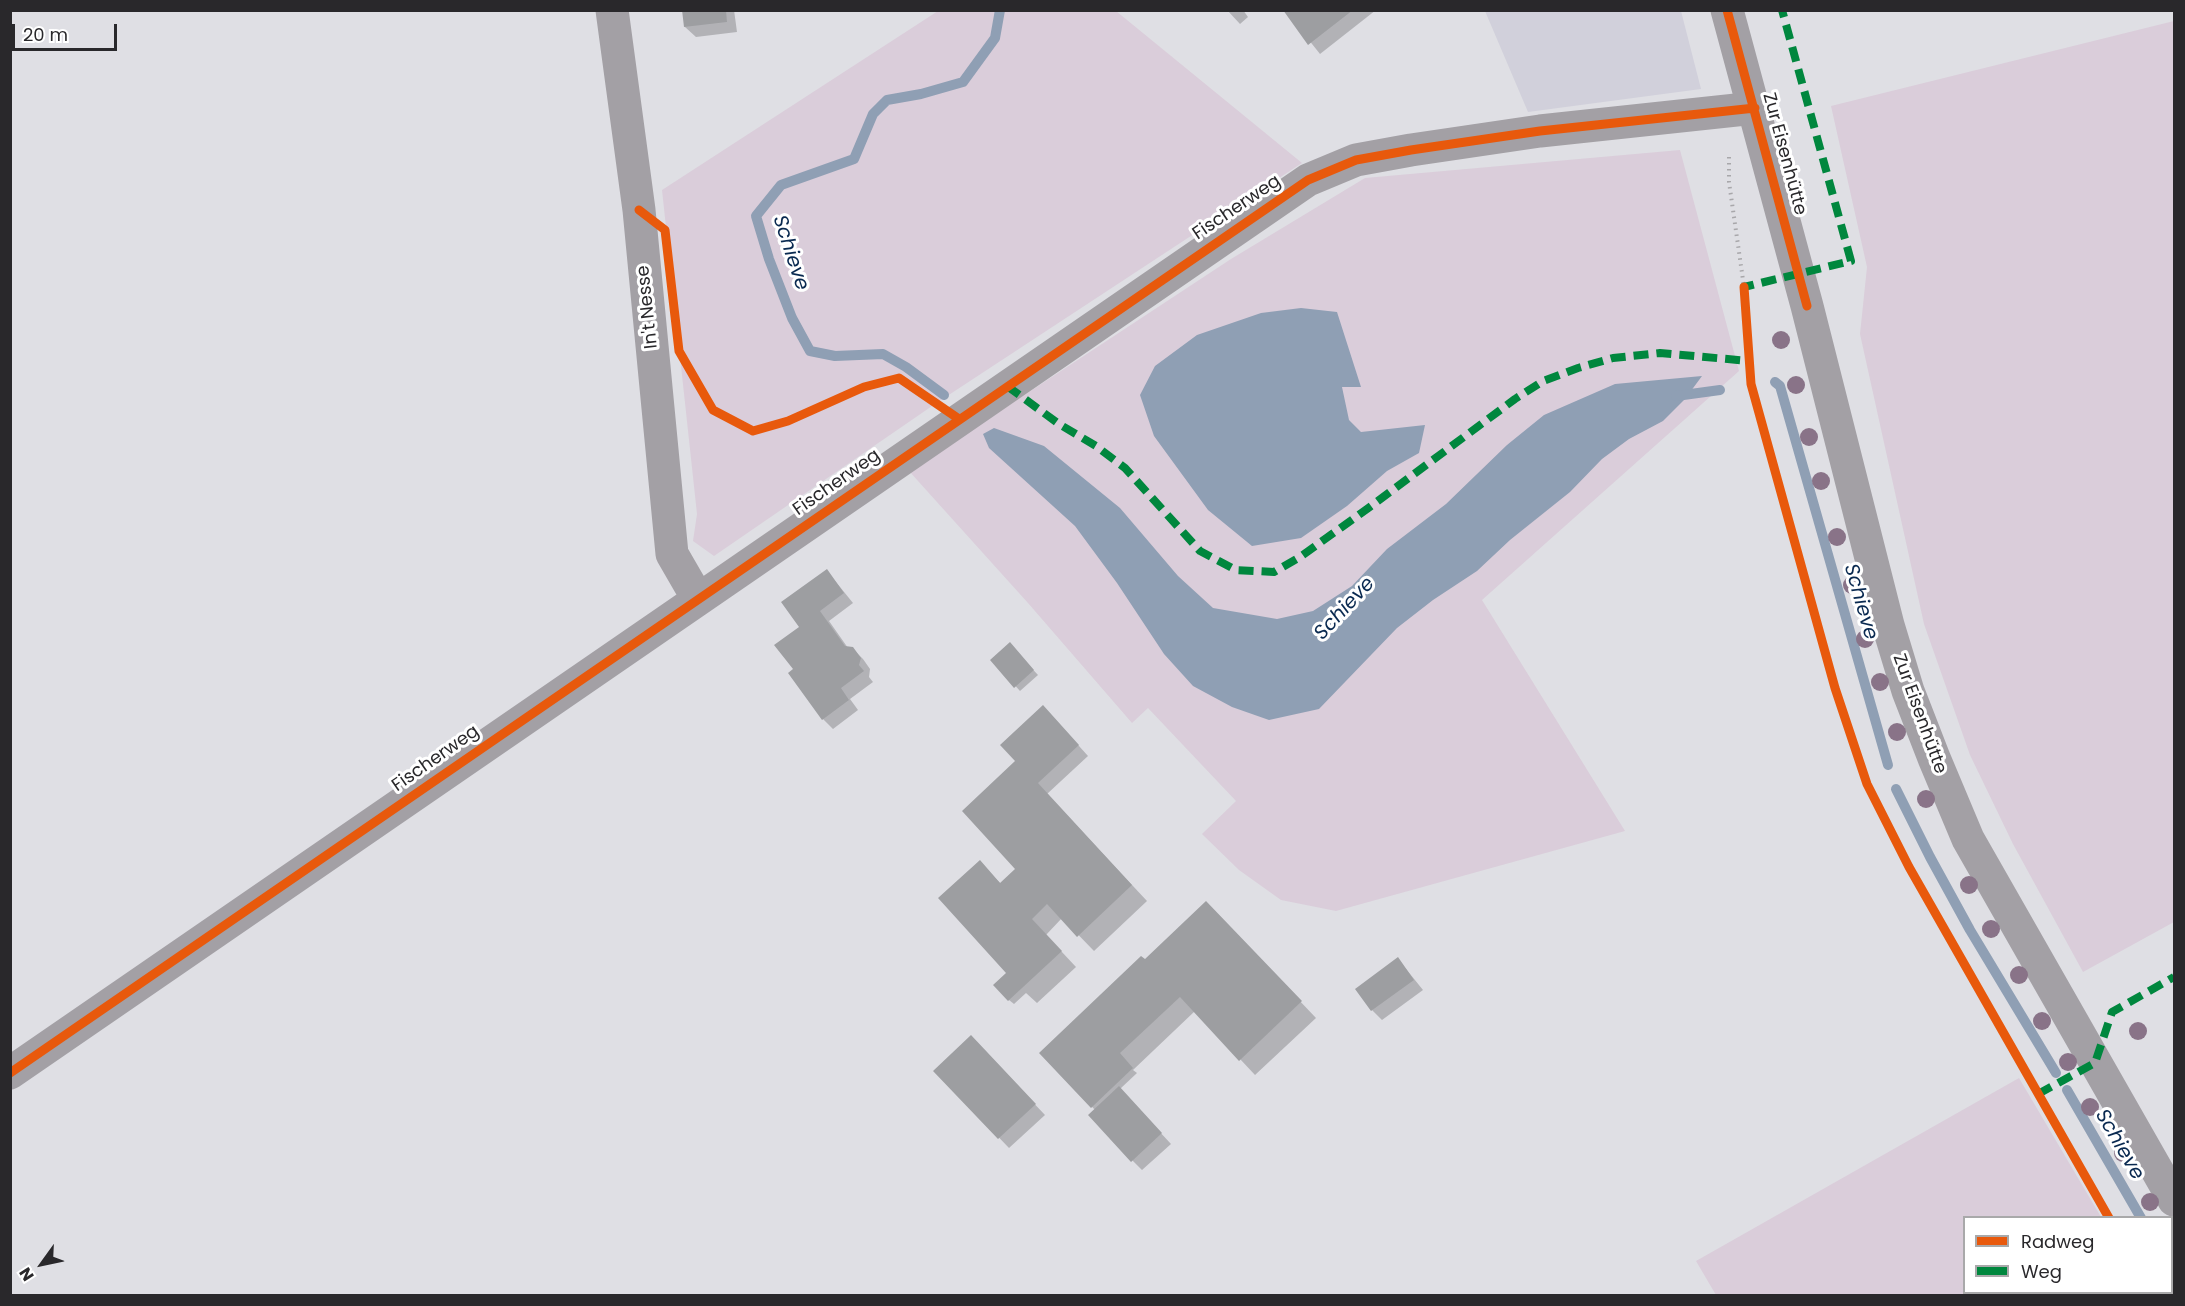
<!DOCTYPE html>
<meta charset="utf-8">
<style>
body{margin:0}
#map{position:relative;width:2185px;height:1306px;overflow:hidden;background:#dfdfe4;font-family:Poppins,sans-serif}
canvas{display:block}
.frame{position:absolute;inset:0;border:12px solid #29282b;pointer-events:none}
.legend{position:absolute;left:1963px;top:1216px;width:210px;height:78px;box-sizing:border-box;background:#fff;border:2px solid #a9a9aa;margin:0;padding:8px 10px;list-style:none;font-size:18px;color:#29282b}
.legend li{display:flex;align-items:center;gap:12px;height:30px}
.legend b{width:30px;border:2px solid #a9a9aa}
.north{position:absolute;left:12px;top:1234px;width:60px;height:60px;-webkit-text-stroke:4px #fff;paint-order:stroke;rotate:237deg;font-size:16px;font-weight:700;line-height:24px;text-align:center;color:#29282b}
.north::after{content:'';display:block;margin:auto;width:21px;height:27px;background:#29282b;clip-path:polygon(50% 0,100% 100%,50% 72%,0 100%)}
.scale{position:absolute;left:12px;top:24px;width:105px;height:27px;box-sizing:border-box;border:3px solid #29282b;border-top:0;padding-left:8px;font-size:18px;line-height:21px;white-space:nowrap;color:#29282b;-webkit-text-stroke:4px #fff;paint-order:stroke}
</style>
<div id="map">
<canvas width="2185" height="1306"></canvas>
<div class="frame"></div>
<ul class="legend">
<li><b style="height:8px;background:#e8590c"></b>Radweg</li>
<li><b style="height:8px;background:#00873e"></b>Weg</li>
</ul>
<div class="north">N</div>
<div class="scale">20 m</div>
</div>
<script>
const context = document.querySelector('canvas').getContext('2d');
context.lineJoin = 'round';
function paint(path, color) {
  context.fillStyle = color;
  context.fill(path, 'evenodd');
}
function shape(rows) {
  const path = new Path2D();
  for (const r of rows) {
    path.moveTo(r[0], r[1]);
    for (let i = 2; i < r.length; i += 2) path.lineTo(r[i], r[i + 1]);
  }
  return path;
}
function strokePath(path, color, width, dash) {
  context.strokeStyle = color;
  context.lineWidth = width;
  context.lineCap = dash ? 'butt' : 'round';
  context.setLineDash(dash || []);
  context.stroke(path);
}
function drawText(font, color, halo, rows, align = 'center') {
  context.font = font + ' Poppins,sans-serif';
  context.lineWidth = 6;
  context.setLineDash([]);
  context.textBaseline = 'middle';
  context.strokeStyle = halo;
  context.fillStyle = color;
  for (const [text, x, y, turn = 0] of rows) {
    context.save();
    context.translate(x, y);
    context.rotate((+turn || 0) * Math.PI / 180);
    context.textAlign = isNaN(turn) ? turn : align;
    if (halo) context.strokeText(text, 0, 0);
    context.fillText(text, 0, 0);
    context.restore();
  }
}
const built = shape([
 [1485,11,1681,11,1701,89,1528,112]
]);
const green = shape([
 [938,11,1116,11,1302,163,935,404,714,556,693,541,697,514,662,190],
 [2174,21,2174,922,2083,972,2013,844,1970,755,1924,624,1860,334,1867,267,1831,106],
 [1680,150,1739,371,1482,600,1625,831,1336,911,1281,900,1239,870,1202,834,1236,801,1148,708,1132,723,1028,603,909,471,1231,259,1365,178],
 [2019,1078,2101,1217,1964,1218,1964,1292,2146,1292,2148,1295,1716,1295,1696,1261]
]);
const water = shape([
 [1301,308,1337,312,1361,387,1342,387,1349,420,1361,432,1425,425,1419,453,1387,471,1347,506,1301,538,1252,546,1208,510,1154,436,1140,395,1155,366,1197,335,1261,313],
 [1702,376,1685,399,1663,421,1629,439,1602,459,1570,492,1510,540,1477,571,1433,600,1397,628,1319,709,1269,720,1232,707,1193,686,1164,654,1117,583,1075,526,989,448,983,434,994,428,1044,446,1120,508,1178,576,1213,608,1277,619,1313,611,1352,586,1387,549,1446,504,1507,445,1544,415,1615,384]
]);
const shadow = shape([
 [684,10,734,10,737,32,696,37,685,27],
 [1227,10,1243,10,1248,17,1240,24],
 [1285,10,1376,10,1320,54],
 [827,571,853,603,829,621,848,648,852,648,863,659,870,669,869,677,873,682,850,699,858,710,833,729,823,719,796,669,801,627],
 [1009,644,1038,675,1020,691,992,660],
 [1053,717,1088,756,1047,794,1147,901,1094,951,1062,918,1046,935,1076,967,1037,1003,1026,993,1014,1004,1009,1000,1008,973,980,862,1001,884,1017,869,1018,761],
 [1221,918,1316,1018,1255,1075,1195,1011,1133,1070,1137,1073,1120,1089,1171,1144,1142,1170,1132,1160,1095,1110,1041,1053,1145,961],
 [1398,959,1423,990,1382,1020,1372,1010],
 [971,1037,1045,1115,1009,1148,935,1071]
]);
const stream = shape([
 [1775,382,1780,386,1888,765],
 [944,395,906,367,883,354,835,356,810,351,792,318,769,259,756,216,781,185,854,159,873,114,887,100,921,94,963,82,995,38,1000,10],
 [1676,396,1720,390],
 [1896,789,1930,857,1970,930,2056,1073],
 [2067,1090,2141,1218],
 [2172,1270,2174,1275]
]);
const building = shape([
 [682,10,726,10,727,22,684,27],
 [1283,10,1353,10,1308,45],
 [827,569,844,593,820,611,845,646,853,647,861,658,859,665,864,671,841,688,849,700,822,720,788,673,793,669,774,645,799,627,781,602],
 [1010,642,1034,670,1014,688,990,660],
 [1043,705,1079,745,1038,783,1132,885,1077,937,1047,904,1032,919,1062,951,1008,1001,993,985,1006,973,938,898,980,860,1000,883,1015,869,962,811,1015,761,1000,745],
 [1206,901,1302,1001,1239,1061,1180,997,1120,1053,1133,1068,1091,1108,1039,1053,1141,956,1145,959],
 [1398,957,1414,980,1371,1011,1355,989],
 [971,1035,1036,1104,998,1139,933,1071],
 [1119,1086,1162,1133,1131,1162,1088,1115]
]);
const path = shape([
 [1729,157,1729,182,1744,287]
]);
const minor = shape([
 [612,10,639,210,672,554,698,599],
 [10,1073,1308,180,1356,160,1411,150,1540,131,1755,108]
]);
const tertiary = shape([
 [1727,10,1807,306,1888,625,1908,691,1934,758,1968,839,2174,1200]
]);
const quiet = shape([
 [1744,292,1744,287,1851,261,1782,10],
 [1007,386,1059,424,1096,446,1125,468,1200,551,1236,570,1274,572,1300,557,1367,509,1515,399,1543,381,1578,368,1613,358,1660,353,1749,361],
 [2038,1094,2095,1063,2112,1012,2174,977],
 [2152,1292,2153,1296]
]);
const cycleway = shape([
 [1727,10,1807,306],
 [639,210,665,230,679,351,713,410,753,431,788,421,864,387,899,378,959,419],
 [1744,287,1751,384,1835,688,1867,784,1909,867,2109,1218],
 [10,1073,1308,180,1356,160,1411,150,1540,131,1755,108]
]);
const trees = [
 [1781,340],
 [1796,385],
 [1809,437],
 [1821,481],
 [1837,537],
 [1852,585],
 [1865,639],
 [1880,682],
 [1897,732],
 [1926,799],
 [1969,885],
 [1991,929],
 [2019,975],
 [2042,1021],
 [2138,1031],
 [2068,1062],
 [2090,1107],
 [2123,1153],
 [2150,1202]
];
const streetNames = [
 ["Zur Eisenhütte",1784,154,75],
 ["Fischerweg",1237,208,-34],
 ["In't Nesse",648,307,-96],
 ["Fischerweg",837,483,-35],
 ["Zur Eisenhütte",1919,714,70],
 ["Fischerweg",436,759,-35]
];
const waterNames = [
 ["Schieve",790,253,72],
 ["Schieve",1860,602,74],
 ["Schieve",1345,609,-47],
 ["Schieve",2119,1145,60]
];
paint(built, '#d1d0db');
paint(green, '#dacdda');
paint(water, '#8f9fb4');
paint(shadow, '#0003');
strokePath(stream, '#8f9fb4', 10);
paint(building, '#9d9ea1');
strokePath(path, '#a8a7aa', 4, [1.5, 4.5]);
strokePath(minor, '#a3a0a5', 33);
strokePath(tertiary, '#a3a0a5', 33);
strokePath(quiet, '#00873e', 8, [15, 8]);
strokePath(cycleway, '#e8590c', 9);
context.fillStyle = '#897388';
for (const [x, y] of trees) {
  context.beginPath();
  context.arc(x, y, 9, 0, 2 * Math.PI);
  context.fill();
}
drawText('18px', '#29282b', '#fff', streetNames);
drawText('italic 20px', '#092950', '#fff', waterNames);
</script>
